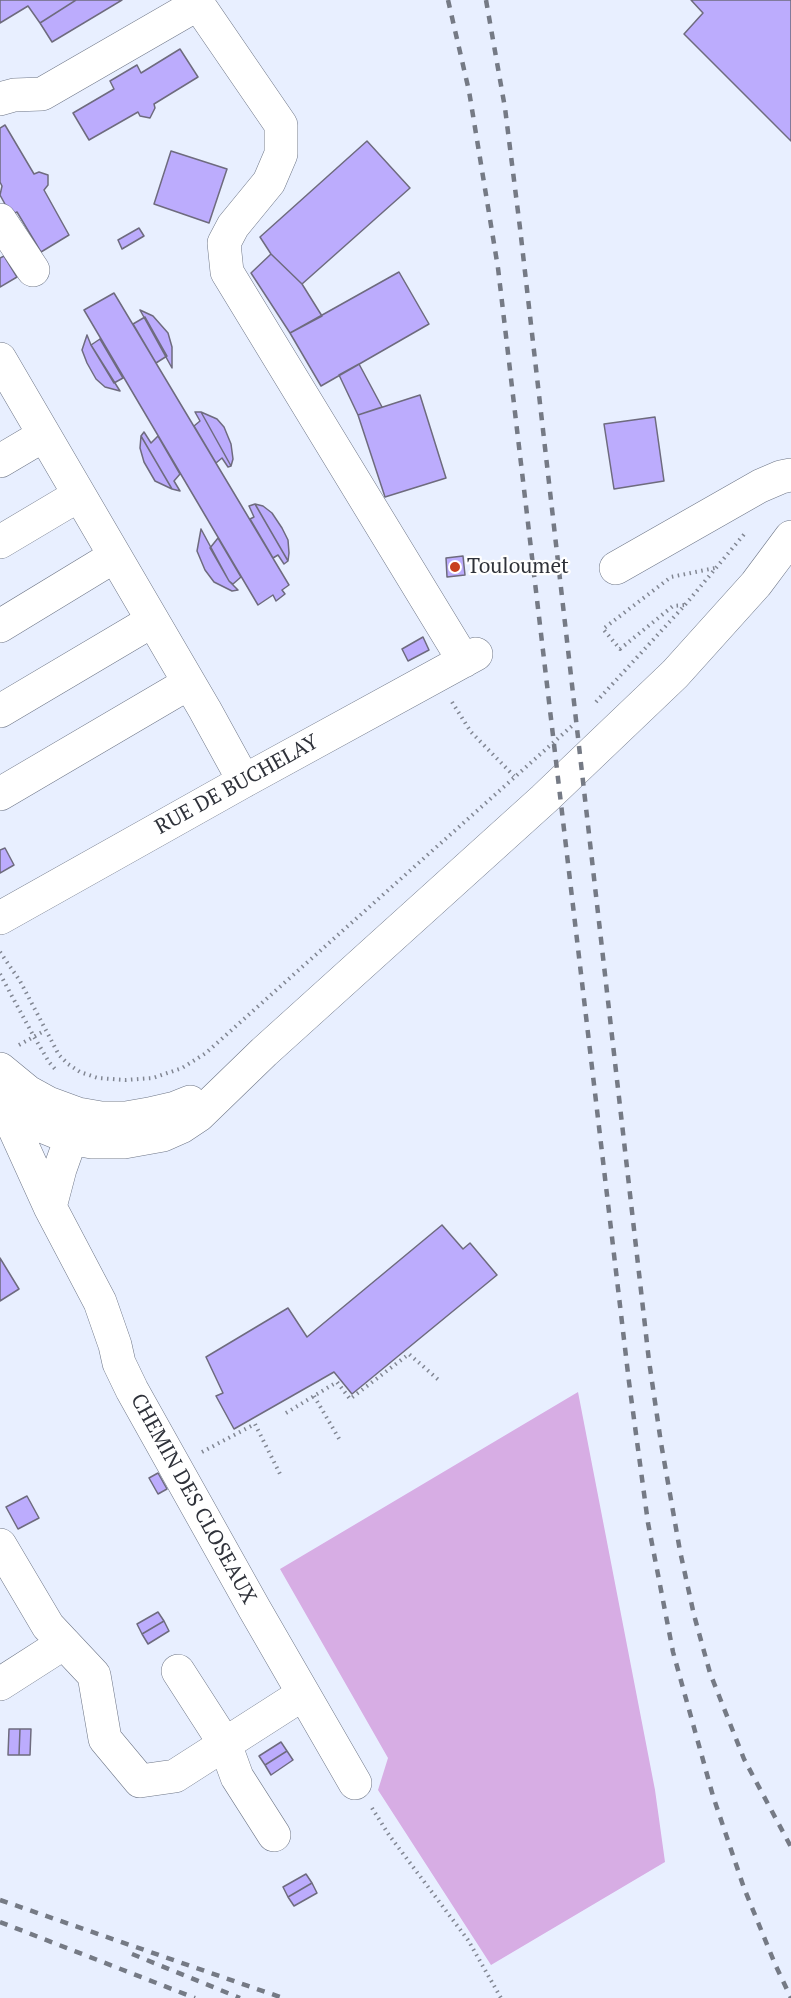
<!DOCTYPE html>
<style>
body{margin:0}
canvas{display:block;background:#e8efff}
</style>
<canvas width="791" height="1998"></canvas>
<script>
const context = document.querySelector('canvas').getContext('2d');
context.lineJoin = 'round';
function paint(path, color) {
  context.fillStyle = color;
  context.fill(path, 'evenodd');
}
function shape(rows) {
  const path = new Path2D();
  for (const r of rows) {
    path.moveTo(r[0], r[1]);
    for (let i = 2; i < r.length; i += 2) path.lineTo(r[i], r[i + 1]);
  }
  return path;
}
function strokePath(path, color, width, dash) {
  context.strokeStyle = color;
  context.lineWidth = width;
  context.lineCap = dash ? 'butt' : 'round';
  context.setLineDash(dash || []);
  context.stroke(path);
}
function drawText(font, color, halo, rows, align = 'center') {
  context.font = font + ' "PT Serif",serif';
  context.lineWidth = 4.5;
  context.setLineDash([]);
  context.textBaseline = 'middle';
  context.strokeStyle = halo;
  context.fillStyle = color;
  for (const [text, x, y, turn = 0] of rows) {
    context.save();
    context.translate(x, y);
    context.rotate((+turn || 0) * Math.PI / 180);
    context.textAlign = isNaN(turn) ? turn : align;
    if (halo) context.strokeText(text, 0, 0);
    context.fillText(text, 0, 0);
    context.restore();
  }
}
const green = shape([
 [578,1392,655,1790,665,1862,491,1965,378,1790,388,1758,280,1569]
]);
const building = shape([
 [0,0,76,0,40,23,28,6,0,23,0,0],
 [76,0,122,0,52,42,40,23,76,0],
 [691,0,791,0,791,141,684,34,703,13,691,0],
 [180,49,198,77,154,104,155,108,150,118,140,116,138,112,89,140,73,113,114,89,110,81,137,65,141,73,180,49],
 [5,125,34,174,39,172,48,175,48,185,44,190,69,235,41,252,17,212,11,215,0,195,2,186,0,182,0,128,5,125],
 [367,141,410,188,302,284,271,254,260,237,367,141],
 [171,151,227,169,209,223,154,204,171,151],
 [139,228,144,236,122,249,118,240,139,228],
 [271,254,302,284,322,316,290,333,251,273,271,254],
 [4,256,17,277,0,287,0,258,4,256],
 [399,272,429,324,321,386,290,333,399,272],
 [114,293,289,585,282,590,285,594,276,601,273,595,258,605,84,310,114,293],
 [140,310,153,316,168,333,172,347,172,368,140,310],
 [145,317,167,356,156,363,133,324,145,317],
 [87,335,91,345,120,391,105,387,96,379,87,363,82,350,87,335],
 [100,339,123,378,114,383,91,345,100,339],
 [359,364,382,407,358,415,339,375,359,364],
 [420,395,446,478,385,497,358,415,420,395],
 [195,412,201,412,231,466,228,467,222,458,216,463,194,426,200,421,195,412],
 [201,412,217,419,224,427,231,444,233,459,231,466,201,412],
 [655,417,664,481,614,489,604,424,655,417],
 [144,432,151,443,158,436,180,474,174,481,180,491,172,489,141,436,144,432],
 [141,436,172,489,155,481,144,462,140,448,141,436],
 [255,504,263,506,272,513,282,528,288,540,289,553,288,561,255,504],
 [255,504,288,561,284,564,278,555,273,558,250,519,254,517,249,506,255,504],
 [201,529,229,581,238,590,232,591,214,582,205,570,197,551,201,529],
 [218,538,241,577,233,584,229,581,210,548,218,538],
 [463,556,465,575,447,577,446,558,463,556],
 [423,637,429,650,408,661,402,649,423,637],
 [5,848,14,865,0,873,0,850,5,848],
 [442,1225,463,1249,470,1243,497,1275,352,1394,334,1372,234,1429,216,1396,223,1393,206,1357,288,1308,307,1337,442,1225],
 [0,1258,19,1289,0,1301,0,1258],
 [158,1473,167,1489,158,1494,149,1478,158,1473],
 [27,1496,39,1518,18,1529,6,1507,27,1496],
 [158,1612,164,1621,142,1634,137,1624,158,1612],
 [164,1621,169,1631,148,1644,142,1634,164,1621],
 [9,1729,20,1729,19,1755,8,1755,9,1729],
 [20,1729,31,1729,30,1755,19,1755,20,1729],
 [281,1742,287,1751,265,1765,259,1756,281,1742],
 [287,1751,293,1760,271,1775,265,1765,287,1751],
 [306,1874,312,1883,288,1897,283,1887,306,1874],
 [312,1883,317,1893,294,1906,288,1897,312,1883]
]);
const path = shape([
 [684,605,673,606,620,649,603,629,671,577,715,568],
 [452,702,471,732,514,776],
 [596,702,685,605,746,532],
 [0,952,20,981,59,1055,68,1064,80,1072,98,1078,125,1080,153,1078,182,1068,206,1053,574,724],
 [0,974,33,1035,49,1062,55,1069],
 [19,1045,44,1031],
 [314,1396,341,1442],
 [286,1413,337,1382,350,1399,409,1354,441,1382],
 [202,1452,255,1424,280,1474],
 [372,1808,389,1835,468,1940,501,1998]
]);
const minor = shape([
 [0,99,14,95,42,94,198,4,281,125,281,154,269,182,233,226,224,243,227,272,464,661],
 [0,220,33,270],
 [0,359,205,710,244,781],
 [0,461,44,435],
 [0,542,79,495],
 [616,568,760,486,781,477,791,475],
 [0,626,115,556],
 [0,711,152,621],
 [0,794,189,683],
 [0,918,244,781,476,654],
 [0,1069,28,1092,48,1103,78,1114,101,1118,126,1118,149,1114,175,1108,190,1102],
 [0,1097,21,1115,44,1127,71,1138,92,1142,124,1142,163,1135,181,1127,199,1115,264,1052,544,799,675,674,756,584,791,537],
 [1,1099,50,1207,100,1302,115,1345,119,1363,132,1390,254,1608,355,1783],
 [50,1207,60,1169,71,1138,77,1117],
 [0,1545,48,1626,94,1675,105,1739,140,1781,175,1776,303,1694],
 [178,1671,225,1744,237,1777,274,1835],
 [0,1684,64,1643]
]);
const rail = shape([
 [448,0,469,91,498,268,629,1382,648,1523,673,1652,713,1796,744,1888,775,1964,791,1998],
 [486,0,505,108,520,228,649,1361,661,1443,680,1551,694,1615,710,1673,744,1759,791,1847],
 [0,1900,283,1998],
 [0,1922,195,1998],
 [132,1954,240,1998]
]);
const markers = [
 [455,567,6,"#c83e1d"]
];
const poiNames = [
 ["Touloumet",467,567]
];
const streetNames = [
 ["RUE DE BUCHELAY",237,785,-29],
 ["CHEMIN DES CLOSEAUX",193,1499,61]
];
paint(green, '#d7ade4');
paint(building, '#bcacfd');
strokePath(building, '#6e6b7e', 1.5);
strokePath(minor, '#6e7687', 34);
strokePath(path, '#828793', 4, [1.5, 4.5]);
strokePath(minor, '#fff', 33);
strokePath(rail, '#757a85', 4.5, [8, 8]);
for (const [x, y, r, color] of markers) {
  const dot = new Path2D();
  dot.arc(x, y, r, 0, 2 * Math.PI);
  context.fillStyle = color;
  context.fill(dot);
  strokePath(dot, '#fff', 2);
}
drawText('21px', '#2f323a', '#fff', poiNames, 'left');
drawText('21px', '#2f323a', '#fff', streetNames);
</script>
